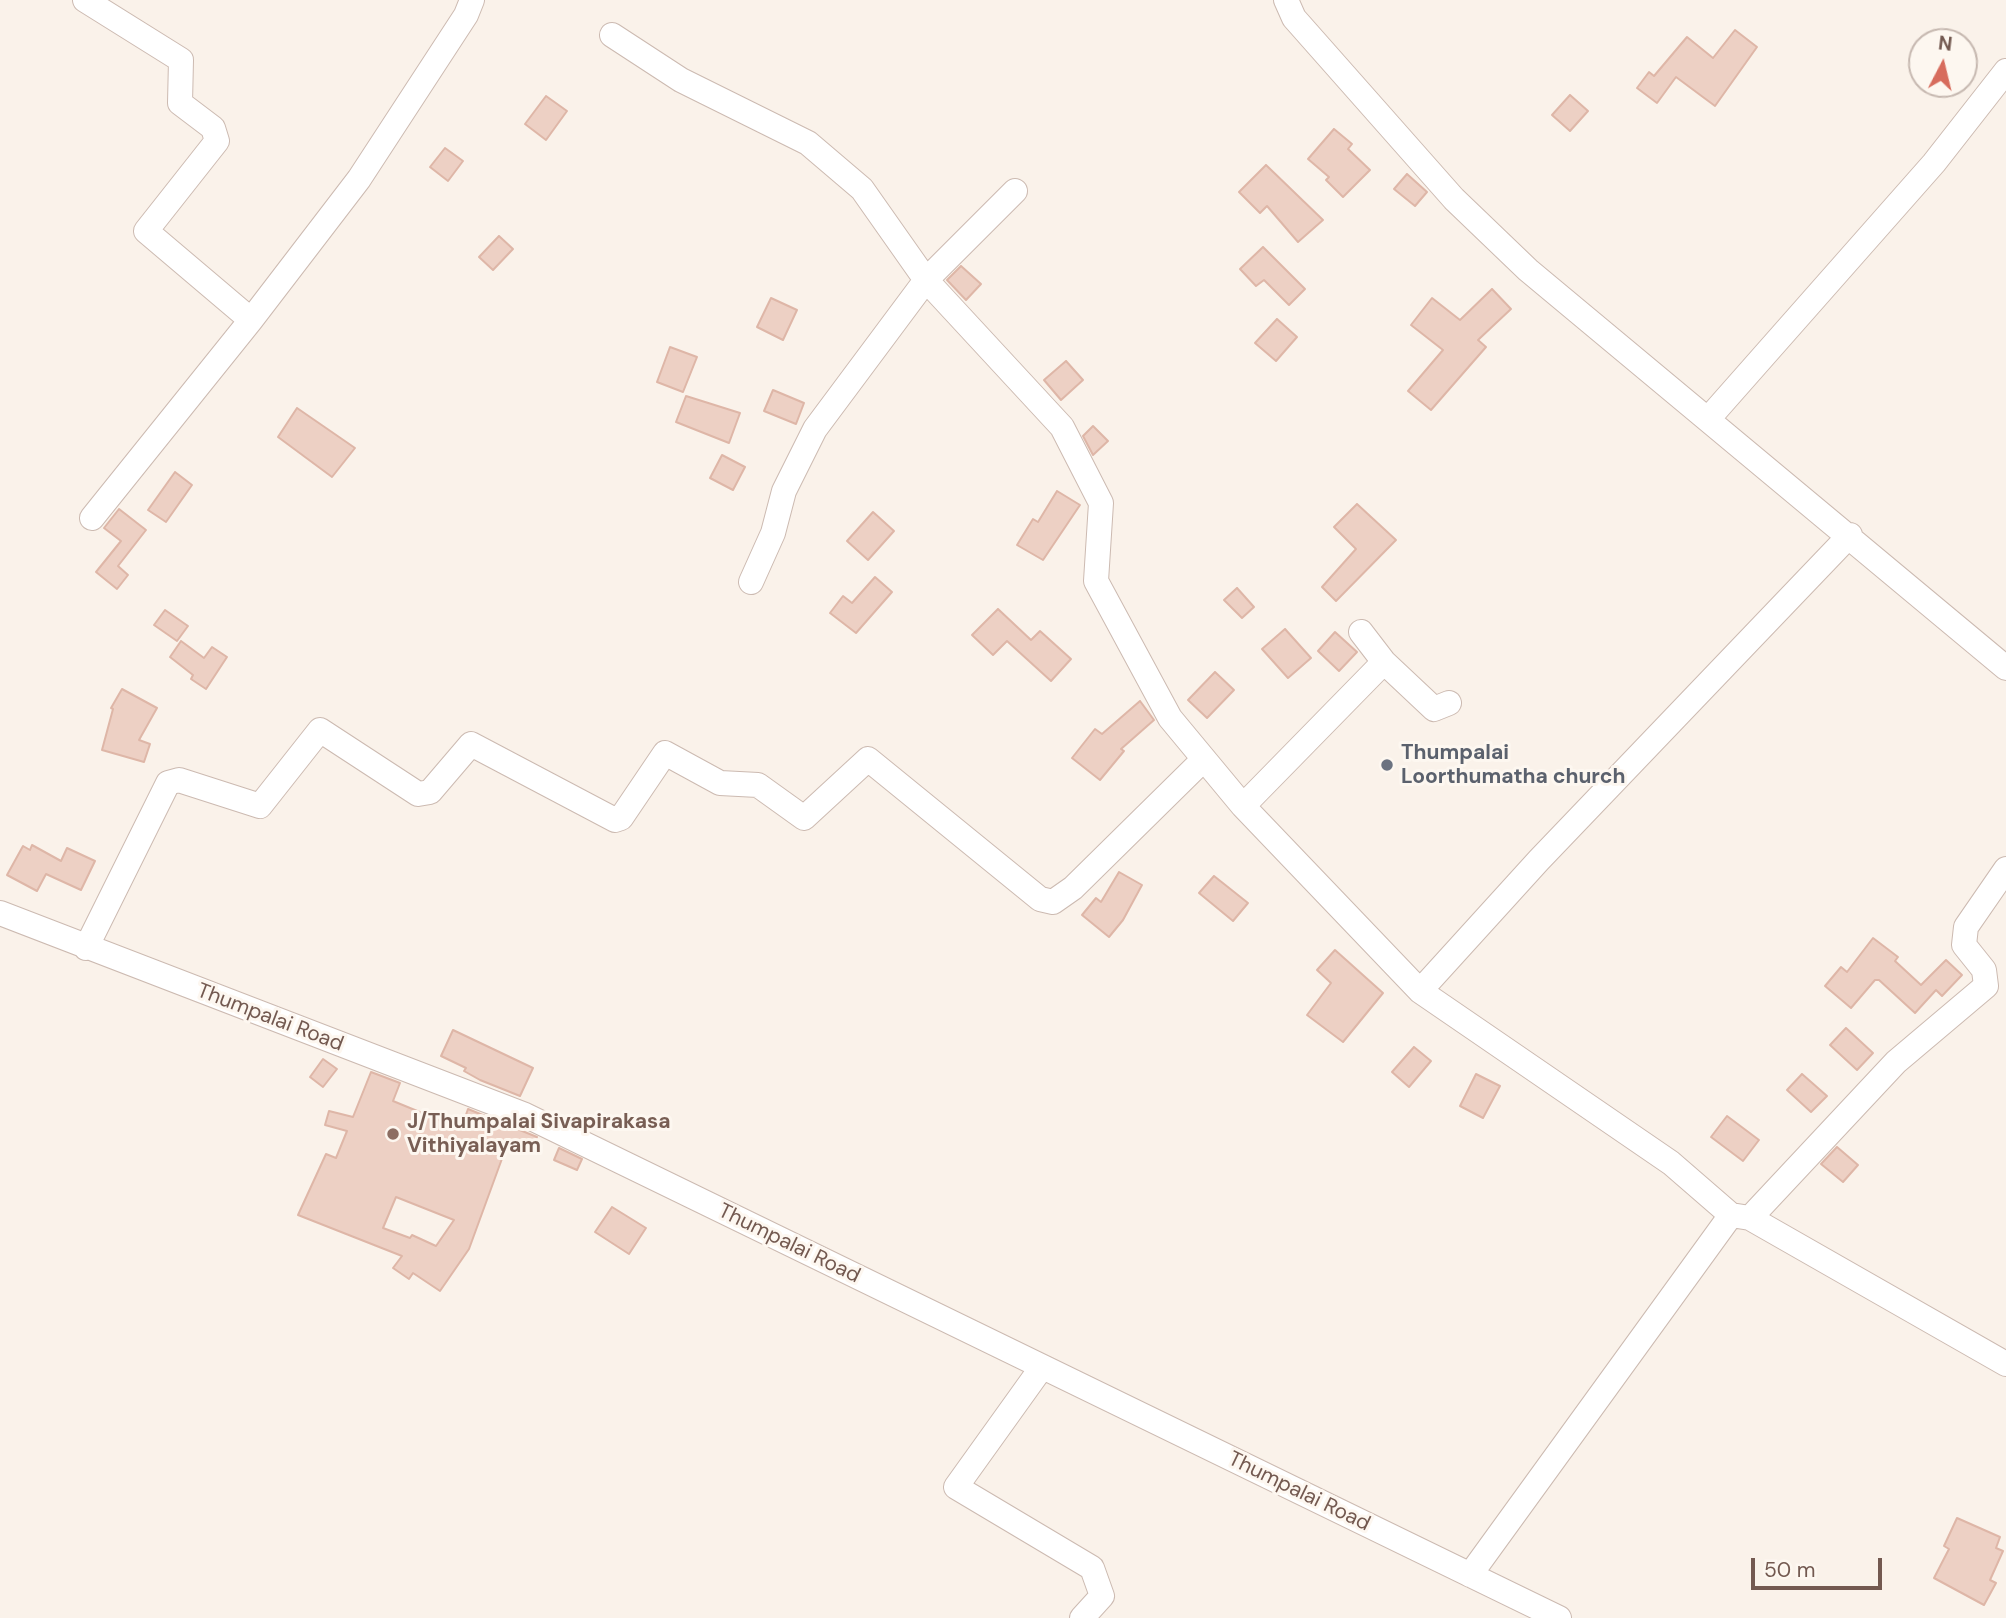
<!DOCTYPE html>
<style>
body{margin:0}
#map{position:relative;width:2006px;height:1618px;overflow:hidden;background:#faf2ea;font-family:"DM Sans",sans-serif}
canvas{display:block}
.north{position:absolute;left:1908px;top:28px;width:70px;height:70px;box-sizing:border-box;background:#fdf7f0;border:2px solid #c6b8b0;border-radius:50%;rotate:7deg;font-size:19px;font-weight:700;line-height:28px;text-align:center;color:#735950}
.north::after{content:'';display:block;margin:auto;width:24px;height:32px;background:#d76c5d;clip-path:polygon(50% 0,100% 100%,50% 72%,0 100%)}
.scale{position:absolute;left:1751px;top:1558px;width:131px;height:32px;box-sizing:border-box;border:4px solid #735950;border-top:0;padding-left:9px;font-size:21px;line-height:24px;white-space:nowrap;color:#735950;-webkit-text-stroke:5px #fdf7f0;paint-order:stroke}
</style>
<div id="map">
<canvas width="2006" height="1618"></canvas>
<div class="north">N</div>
<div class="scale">50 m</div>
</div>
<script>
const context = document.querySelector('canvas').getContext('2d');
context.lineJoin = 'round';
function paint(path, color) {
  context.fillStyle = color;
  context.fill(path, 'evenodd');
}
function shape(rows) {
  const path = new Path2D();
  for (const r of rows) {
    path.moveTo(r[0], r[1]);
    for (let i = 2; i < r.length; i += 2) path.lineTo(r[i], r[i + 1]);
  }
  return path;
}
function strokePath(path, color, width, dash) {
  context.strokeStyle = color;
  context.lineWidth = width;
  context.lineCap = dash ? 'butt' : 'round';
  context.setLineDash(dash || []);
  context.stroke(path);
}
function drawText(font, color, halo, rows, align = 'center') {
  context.font = font + ' "DM Sans",sans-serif';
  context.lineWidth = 6;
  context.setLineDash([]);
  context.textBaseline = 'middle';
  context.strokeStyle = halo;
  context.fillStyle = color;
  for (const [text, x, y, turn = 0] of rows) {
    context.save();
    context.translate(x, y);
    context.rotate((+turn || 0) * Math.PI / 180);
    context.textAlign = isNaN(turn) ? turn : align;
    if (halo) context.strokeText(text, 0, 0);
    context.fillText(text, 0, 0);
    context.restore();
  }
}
const building = shape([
 [1735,30,1757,47,1715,106,1676,77,1657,103,1637,88,1649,72,1654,76,1687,37,1713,58,1735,30],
 [1570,95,1588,111,1570,131,1552,115,1570,95],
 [546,96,567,111,546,140,525,124,546,96],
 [1334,129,1352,144,1348,149,1370,170,1343,197,1326,180,1329,177,1308,159,1334,129],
 [445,148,463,161,448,181,430,167,445,148],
 [1266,165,1323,220,1298,242,1267,206,1260,213,1239,192,1266,165],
 [1407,174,1427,192,1415,206,1394,189,1407,174],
 [499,236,513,249,493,270,479,257,499,236],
 [1263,247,1305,289,1289,305,1264,280,1256,286,1240,269,1263,247],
 [961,266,981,284,966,300,947,280,961,266],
 [1492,289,1511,309,1478,340,1486,347,1431,410,1408,391,1443,350,1411,325,1432,298,1460,320,1492,289],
 [771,298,797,310,783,340,757,327,771,298],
 [1277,319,1297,337,1276,361,1255,343,1277,319],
 [670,347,697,357,683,392,657,382,670,347],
 [1066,361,1083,380,1061,400,1044,380,1066,361],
 [773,390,804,403,796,424,764,411,773,390],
 [686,396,740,413,729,443,676,422,686,396],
 [297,408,355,448,332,477,278,437,297,408],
 [1093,426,1108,441,1093,455,1083,436,1093,426],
 [722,455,745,467,733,490,710,478,722,455],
 [175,472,192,485,166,522,148,510,175,472],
 [1057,491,1080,505,1043,560,1017,545,1033,519,1038,522,1057,491],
 [1357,504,1396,540,1336,601,1322,587,1356,549,1334,527,1357,504],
 [119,509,146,530,118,566,128,575,117,589,96,572,121,541,104,528,119,509],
 [873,512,894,531,868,560,847,541,873,512],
 [875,577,892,592,856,633,830,613,843,596,852,603,875,577],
 [1237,588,1254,607,1242,618,1224,600,1237,588],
 [998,609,1031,640,1040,631,1071,659,1051,681,1007,641,993,655,972,635,998,609],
 [165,610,188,626,177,641,154,625,165,610],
 [1285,629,1311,658,1288,678,1262,649,1285,629],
 [1335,632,1357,652,1339,671,1318,651,1335,632],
 [181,641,204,658,212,647,227,657,206,689,191,679,193,675,170,657,181,641],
 [1215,672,1234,690,1207,718,1188,700,1215,672],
 [122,689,157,708,139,740,150,744,144,762,102,750,113,709,111,708,122,689],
 [1140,701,1154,720,1121,749,1124,751,1100,780,1072,758,1095,729,1102,734,1140,701],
 [32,845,61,861,67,848,95,861,81,890,46,874,37,891,7,875,23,846,30,850,32,845],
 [1119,872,1142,885,1123,920,1109,937,1082,915,1096,898,1101,902,1119,872],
 [1214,876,1248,903,1233,921,1199,893,1214,876],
 [1873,938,1898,957,1895,961,1921,985,1946,960,1962,975,1942,996,1936,990,1915,1013,1879,980,1875,980,1851,1008,1825,986,1841,967,1847,972,1873,938],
 [1335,950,1383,993,1343,1042,1307,1015,1331,983,1317,970,1335,950],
 [1846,1028,1873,1053,1857,1070,1830,1045,1846,1028],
 [453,1030,533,1068,520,1096,480,1080,464,1071,466,1068,441,1056,453,1030],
 [1414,1047,1431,1061,1409,1087,1392,1072,1414,1047],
 [323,1059,337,1069,323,1087,310,1077,323,1059],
 [371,1072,400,1083,393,1101,461,1129,468,1109,537,1137,531,1154,507,1145,469,1249,440,1291,413,1273,409,1279,393,1268,402,1256,298,1215,326,1154,336,1158,347,1131,325,1125,329,1111,353,1117,371,1072],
 [396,1197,454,1220,436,1246,412,1235,410,1238,383,1228,396,1197],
 [1476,1074,1500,1086,1483,1118,1460,1106,1476,1074],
 [1802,1074,1827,1096,1811,1112,1787,1090,1802,1074],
 [1727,1116,1759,1140,1743,1161,1711,1137,1727,1116],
 [1837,1147,1858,1165,1843,1182,1821,1164,1837,1147],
 [559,1148,582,1159,577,1170,554,1160,559,1148],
 [612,1207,646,1228,629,1254,595,1232,612,1207],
 [1957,1518,2000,1537,1996,1548,2003,1551,1990,1580,1996,1583,1984,1605,1934,1578,1949,1549,1944,1546,1957,1518]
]);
const minor = shape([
 [85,0,181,60,180,103,213,128,217,141,146,231,251,320,92,518],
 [1286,0,1294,18,1454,199,1528,270,2006,668],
 [612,35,681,80,808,143,862,189,926,280,1062,427,1101,503,1096,581,1170,718,1243,806,1420,991,1671,1163,1731,1215,1750,1218,2006,1364],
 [251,320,359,179,466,15,472,0],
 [1709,418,1934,163,2006,71],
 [751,582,773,533,784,491,815,429,926,280,1015,191],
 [1361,632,1384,662,1434,709,1449,703],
 [1243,806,1384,662],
 [0,913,525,1115,1559,1618],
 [86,948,168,783,179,780,260,806,320,730,418,794,430,792,471,744,615,820,621,818,665,753,720,783,758,785,804,818,868,759,1040,899,1053,902,1073,888,1204,759],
 [1420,991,1539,860,1850,535],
 [1750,1218,1896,1062,1986,986,1984,970,1964,945,1966,927,2006,869],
 [1042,1367,956,1487,1092,1568,1102,1596,1082,1618],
 [1470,1575,1731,1215]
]);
const markers = [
 [1387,765,7,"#6b7280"],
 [393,1134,7,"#8d6e63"]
];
const worshipNames = [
 ["Thumpalai",1401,753],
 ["Loorthumatha church",1401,777]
];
const streetNames = [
 ["Thumpalai Road",270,1018,21],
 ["Thumpalai Road",789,1244,26],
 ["Thumpalai Road",1299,1492,26]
];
const educationNames = [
 ["J/Thumpalai Sivapirakasa",407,1122],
 ["Vithiyalayam",407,1146]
];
paint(building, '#edd0c4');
strokePath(building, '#deb6a7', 2);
strokePath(minor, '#ccbab1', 26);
strokePath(minor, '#fff', 24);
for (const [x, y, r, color] of markers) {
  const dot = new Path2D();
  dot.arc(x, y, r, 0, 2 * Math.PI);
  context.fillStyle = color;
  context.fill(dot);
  strokePath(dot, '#fdf7f0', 2.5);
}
drawText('bold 21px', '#5b616d', '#fdf7f0', worshipNames, 'left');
drawText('21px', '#735950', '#fdf7f0', streetNames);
drawText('bold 21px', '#785e54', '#fdf7f0', educationNames, 'left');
</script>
